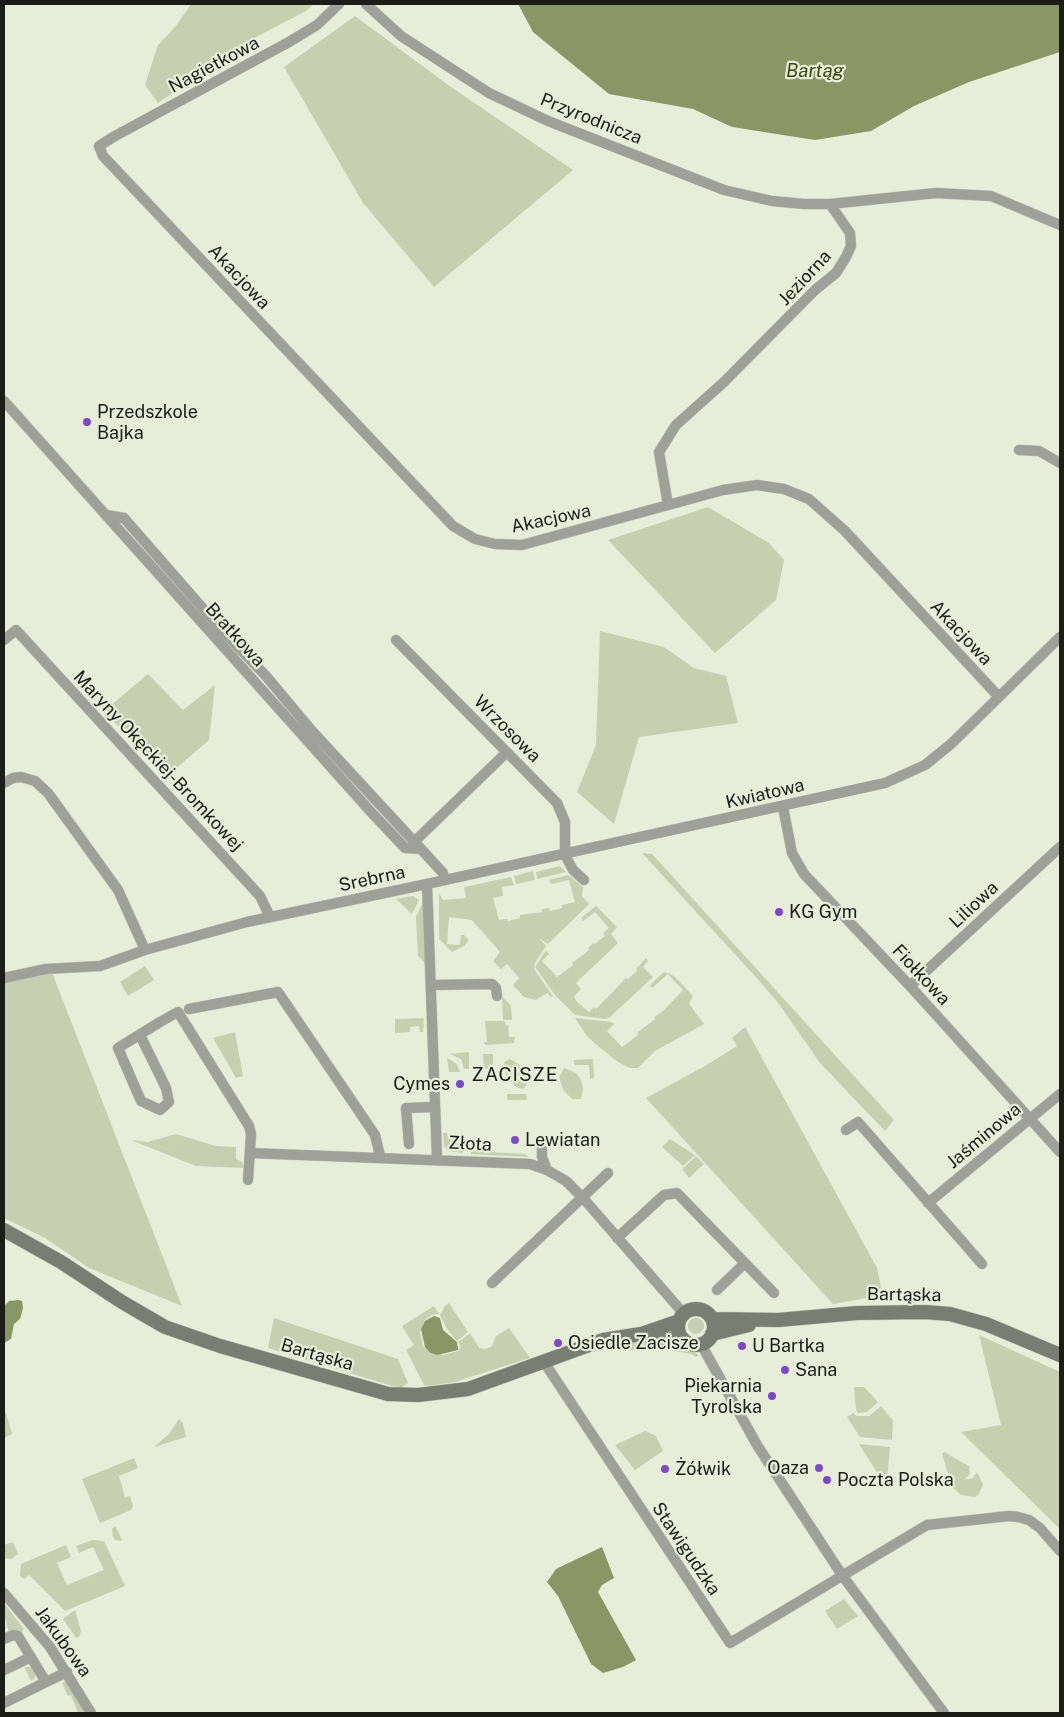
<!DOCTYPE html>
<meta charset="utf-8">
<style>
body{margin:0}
#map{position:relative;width:1064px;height:1717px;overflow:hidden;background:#e8edda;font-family:"Public Sans",sans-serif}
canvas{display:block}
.frame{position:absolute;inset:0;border:5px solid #1b1d16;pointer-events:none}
</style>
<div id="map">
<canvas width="1064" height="1717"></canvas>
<div class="frame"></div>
</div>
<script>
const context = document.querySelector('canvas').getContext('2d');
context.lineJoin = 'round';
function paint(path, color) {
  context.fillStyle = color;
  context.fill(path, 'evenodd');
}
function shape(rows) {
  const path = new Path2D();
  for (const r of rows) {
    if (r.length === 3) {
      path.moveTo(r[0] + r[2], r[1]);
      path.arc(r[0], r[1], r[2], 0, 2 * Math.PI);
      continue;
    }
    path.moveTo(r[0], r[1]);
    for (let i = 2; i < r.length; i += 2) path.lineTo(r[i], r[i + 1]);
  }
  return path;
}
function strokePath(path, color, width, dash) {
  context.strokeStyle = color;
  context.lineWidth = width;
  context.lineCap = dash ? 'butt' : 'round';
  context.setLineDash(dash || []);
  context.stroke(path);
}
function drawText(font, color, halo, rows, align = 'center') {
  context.font = font + ' "Public Sans",sans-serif';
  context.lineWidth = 4.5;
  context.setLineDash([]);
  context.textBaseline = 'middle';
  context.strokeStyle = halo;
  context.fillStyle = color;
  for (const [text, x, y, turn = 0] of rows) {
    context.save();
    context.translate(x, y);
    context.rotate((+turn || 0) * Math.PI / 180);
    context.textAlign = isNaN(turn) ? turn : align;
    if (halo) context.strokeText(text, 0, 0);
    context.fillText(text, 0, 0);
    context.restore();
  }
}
const green = shape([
 [191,4,314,4,306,11,258,36,158,103,145,85,158,45,176,26],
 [355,16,451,87,573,170,434,287,363,203,284,67],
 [708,507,769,543,784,560,776,600,715,653,608,540],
 [600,631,664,647,694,668,726,676,738,723,639,737,614,824,577,792,596,745],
 [148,674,183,710,215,685,209,740,166,777,104,711],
 [642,853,652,854,894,1120,885,1131,820,1063,779,1004,755,976],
 [560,866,566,872,537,879,536,872],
 [533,871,535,880,516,884,514,876],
 [568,875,583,887,582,896,589,904,548,944,539,938,546,946,535,963,534,969,553,996,551,997,547,993,536,1000,524,997,513,985,519,978,507,964,501,969,493,961,500,952,472,920,449,917,447,944,460,945,461,935,464,935,469,940,464,946,452,952,439,939,439,893,443,900,466,898,464,887,511,877,514,885,502,887,503,896,493,898,499,920,507,919,508,921,520,918,520,915,542,912,542,909,549,908,550,911,562,908,562,905,575,902,569,880,551,884,549,880],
 [413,896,419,900,412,914,396,899],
 [423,902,425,963,418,956,416,917],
 [596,906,617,927,611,934,618,943,576,983,581,989,574,996,577,1002,589,1012,594,1007,596,1009,626,978,628,979,637,971,636,969,646,958,648,961,643,967,653,977,609,1018,605,1019,575,1015,555,995,535,967,546,950,549,954,542,961,557,977,573,965,572,963,589,950,588,948,593,943,595,944,605,936,603,933,609,928,595,912,583,921,581,918],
 [145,966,154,980,128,996,120,982],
 [50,972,53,975,182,1306,89,1268,45,1238,4,1218,4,981],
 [664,972,674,976,693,996,689,1004,704,1024,655,1051,638,1068,630,1068,618,1062,598,1046,587,1036,575,1018,612,1022,614,1024,607,1031,622,1047,638,1035,637,1033,655,1019,654,1017,663,1011,683,990,668,974,652,988,650,985],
 [502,996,511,1006,512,1020,503,1020],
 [424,1018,423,1032,420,1032,419,1026,410,1027,410,1032,395,1033,395,1019],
 [485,1021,505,1021,505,1025,508,1025,509,1037,515,1037,514,1043,485,1045,484,1042,487,1042],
 [745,1027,877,1268,881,1287,878,1294,873,1297,833,1304,646,1098,705,1066,737,1046,732,1038],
 [235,1032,243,1076,236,1078,213,1038],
 [469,1052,469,1069,464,1069,461,1059,450,1054],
 [483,1054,493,1054,493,1069,484,1069],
 [447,1058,457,1064,460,1072,449,1072],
 [510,1059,523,1067,526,1072,527,1084,523,1089,516,1087,506,1077,504,1062],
 [593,1059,594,1078,590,1079,589,1065,574,1065,574,1060],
 [564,1068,576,1073,581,1080,583,1089,581,1099,572,1099,563,1090,559,1077],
 [507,1094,526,1094,527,1100,507,1100],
 [443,1133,447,1133,448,1137,453,1137,463,1148,463,1153,448,1151,444,1146],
 [176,1134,216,1146,236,1147,236,1159,242,1162,244,1168,196,1166,131,1140,147,1142,177,1153,148,1142],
 [670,1139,695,1155,683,1166,662,1147],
 [471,1151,525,1154,529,1157,471,1154],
 [696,1156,704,1164,689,1178,682,1169],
 [449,1303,468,1332,457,1341,447,1329,440,1315,445,1306],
 [434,1306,439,1314,432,1315,425,1320,420,1332,423,1346,431,1354,444,1355,458,1351,461,1347,458,1342,470,1333,479,1348,486,1349,492,1346,496,1336,509,1328,530,1358,455,1382,430,1386,424,1385,406,1350,414,1345,402,1326],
 [696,1326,8],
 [274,1318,398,1359,408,1383,402,1387,392,1386,268,1348],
 [979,1335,1060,1372,1060,1529,961,1432,1001,1425],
 [644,1342,681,1344,699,1355,696,1357,691,1354,657,1348,621,1351,620,1344],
 [854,1387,864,1387,878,1402,867,1412,858,1413,856,1410],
 [881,1406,893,1421,892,1440,860,1437,847,1417,853,1413,857,1416,869,1416],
 [4,1413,6,1413,12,1434,4,1438],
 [179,1419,183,1423,186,1437,154,1447,169,1434],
 [645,1431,656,1436,663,1451,635,1470,615,1445],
 [859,1444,890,1447,887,1480,883,1482],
 [944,1452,969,1466,970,1474,964,1480,973,1478,977,1472,983,1484,979,1494,975,1497,961,1495,952,1487,942,1454],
 [134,1458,138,1468,119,1476,125,1497,130,1496,133,1506,131,1510,100,1523,82,1479],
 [115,1526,119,1533,122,1541,115,1540,113,1537,112,1529],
 [92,1540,103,1541,105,1543,125,1586,65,1611,29,1575,24,1579,20,1576,21,1564,66,1545,71,1557,57,1563,67,1585,104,1570,93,1547,79,1553,76,1546],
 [13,1542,18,1554,11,1559,4,1558,4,1545],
 [844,1599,858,1616,837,1629,825,1611],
 [4,1603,24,1629,20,1633,9,1633,4,1614],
 [75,1610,81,1631,79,1637,76,1638,63,1619],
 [24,1667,33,1667,37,1672,34,1679,31,1681],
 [66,1681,78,1699,84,1713,78,1713,71,1695,68,1696,62,1683]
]);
const water = shape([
 [518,4,1060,4,1060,52,969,82,914,106,871,131,815,140,732,127,693,109,609,94,533,32],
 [19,1300,22,1301,23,1308,20,1319,14,1324,11,1339,4,1343,4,1306,9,1301],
 [434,1316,440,1318,443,1330,457,1342,458,1350,438,1355,430,1353,425,1347,421,1329,425,1321],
 [602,1547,614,1578,602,1585,598,1592,636,1660,623,1667,603,1673,591,1664,558,1596,547,1582,556,1569]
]);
const street = shape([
 [339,4,317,25,289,42,115,136,99,146,103,156,453,526,475,539,495,544,522,545,723,490,757,485,784,489,809,499,845,531,999,697],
 [366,4,401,36,489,93,548,121,724,190,772,201,804,204,830,204,936,193,991,196,1060,225],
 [4,401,371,812,405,848,421,849,443,873,445,880],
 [1019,450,1039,451,1060,463],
 [668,505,659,452,676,425,724,382,815,290,836,273,846,257,851,246,850,233,830,204],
 [106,515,124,518,220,628,266,676,312,731,421,849],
 [4,640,16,630,260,896,270,917],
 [396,640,557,803,565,822,565,855,573,870,584,880],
 [4,783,13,778,21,777,35,781,48,793,118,890,145,950],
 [783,807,792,853,804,874,910,986,1060,1152],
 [415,841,507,752],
 [427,884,885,783,925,765,951,744,1060,637],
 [4,978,46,969,100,966,145,950,247,922,427,884,437,1158],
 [432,985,492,984,496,988,497,996],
 [910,986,1060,847],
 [189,1009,278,992,375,1135,380,1156],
 [140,1035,166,1088,169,1102,160,1110,141,1101,118,1048,160,1022,178,1012,249,1126,251,1134,248,1180],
 [846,1130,858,1122,982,1264],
 [409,1144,406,1108,435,1107],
 [542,1144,542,1157,547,1170],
 [250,1153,530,1164,547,1170,566,1181,583,1198,684,1314],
 [928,1203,1060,1094],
 [617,1238,664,1195,677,1193,774,1293],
 [492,1283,608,1173],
 [717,1290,745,1263],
 [701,1344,757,1445,842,1575,944,1713],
 [544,1362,730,1643,927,1525,1009,1516,1018,1517,1029,1520,1040,1528,1060,1551],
 [4,1593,50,1647,91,1713],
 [4,1639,13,1635,18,1636,46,1682,4,1703],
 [4,1670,31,1657],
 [46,1682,67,1672]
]);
const secondary = shape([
 [4,1230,61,1262,122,1302,165,1327,220,1346,388,1394,418,1395,468,1389,603,1340,641,1334,679,1321],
 [696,1327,18],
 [712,1319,778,1320,857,1313,925,1312,950,1314,986,1324,1060,1355],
 [642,1334,660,1339,683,1339],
 [712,1334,749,1325]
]);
const markers = [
 [87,422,5,"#7c4bc3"],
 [779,912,5,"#7c4bc3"],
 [460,1084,5,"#7c4bc3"],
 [515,1140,5,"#7c4bc3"],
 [558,1343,5,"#7c4bc3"],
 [742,1346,5,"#7c4bc3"],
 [785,1370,5,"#7c4bc3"],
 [772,1396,5,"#7c4bc3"],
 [819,1468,5,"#7c4bc3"],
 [665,1469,5,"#7c4bc3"],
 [827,1480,5,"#7c4bc3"]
];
const streetNames = [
 ["Nagietkowa",214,65,-28],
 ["Przyrodnicza",591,119,22],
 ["Akacjowa",239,277,47],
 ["Jeziorna",805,278,-47],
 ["Akacjowa",551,519,-12],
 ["Akacjowa",961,633,47],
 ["Bratkowa",235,635,48],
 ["Wrzosowa",507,729,45],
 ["Maryny Okęckiej-Bromkowej",158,761,47],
 ["Kwiatowa",765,794,-13],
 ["Srebrna",372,879,-12],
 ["Liliowa",974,905,-43],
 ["Fiołkowa",921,975,47],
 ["Jaśminowa",984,1136,-40],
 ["Złota",470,1144,3],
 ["Bartąska",904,1295,1],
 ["Bartąska",317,1355,16],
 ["Stawigudzka",686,1549,56],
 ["Jakubowa",63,1642,54]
];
const poiNames = [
 ["Przedszkole",97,412],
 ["Bajka",97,433],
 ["KG Gym",789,912],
 ["Cymes",450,1084,"right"],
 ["Lewiatan",525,1140],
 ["Osiedle Zacisze",568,1343],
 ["U Bartka",752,1346],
 ["Sana",795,1370],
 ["Piekarnia",762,1386,"right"],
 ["Tyrolska",762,1407,"right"],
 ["Oaza",809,1468,"right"],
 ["Żółwik",675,1469],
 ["Poczta Polska",837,1480]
];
const waterNames = [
 ["Bartąg",815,71]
];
const neighbourhoodNames = [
 ["ZACISZE",515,1075]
];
paint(green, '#c7cfb0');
paint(water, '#8a9665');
strokePath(street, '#c3c8b7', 11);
strokePath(secondary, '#c3c8b7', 15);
strokePath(street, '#9fa199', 10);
strokePath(secondary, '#7a7d72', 14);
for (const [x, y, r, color] of markers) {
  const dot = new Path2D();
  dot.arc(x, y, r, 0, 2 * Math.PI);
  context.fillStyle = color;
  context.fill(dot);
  strokePath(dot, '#e8edda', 2);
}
drawText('18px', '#1b1d16', '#e8edda', streetNames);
drawText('18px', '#1b1d16', '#e8edda', poiNames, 'left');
drawText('italic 19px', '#3a4409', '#e8edda', waterNames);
context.letterSpacing = '1px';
drawText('19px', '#1b1d16', '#e8edda', neighbourhoodNames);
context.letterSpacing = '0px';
</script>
